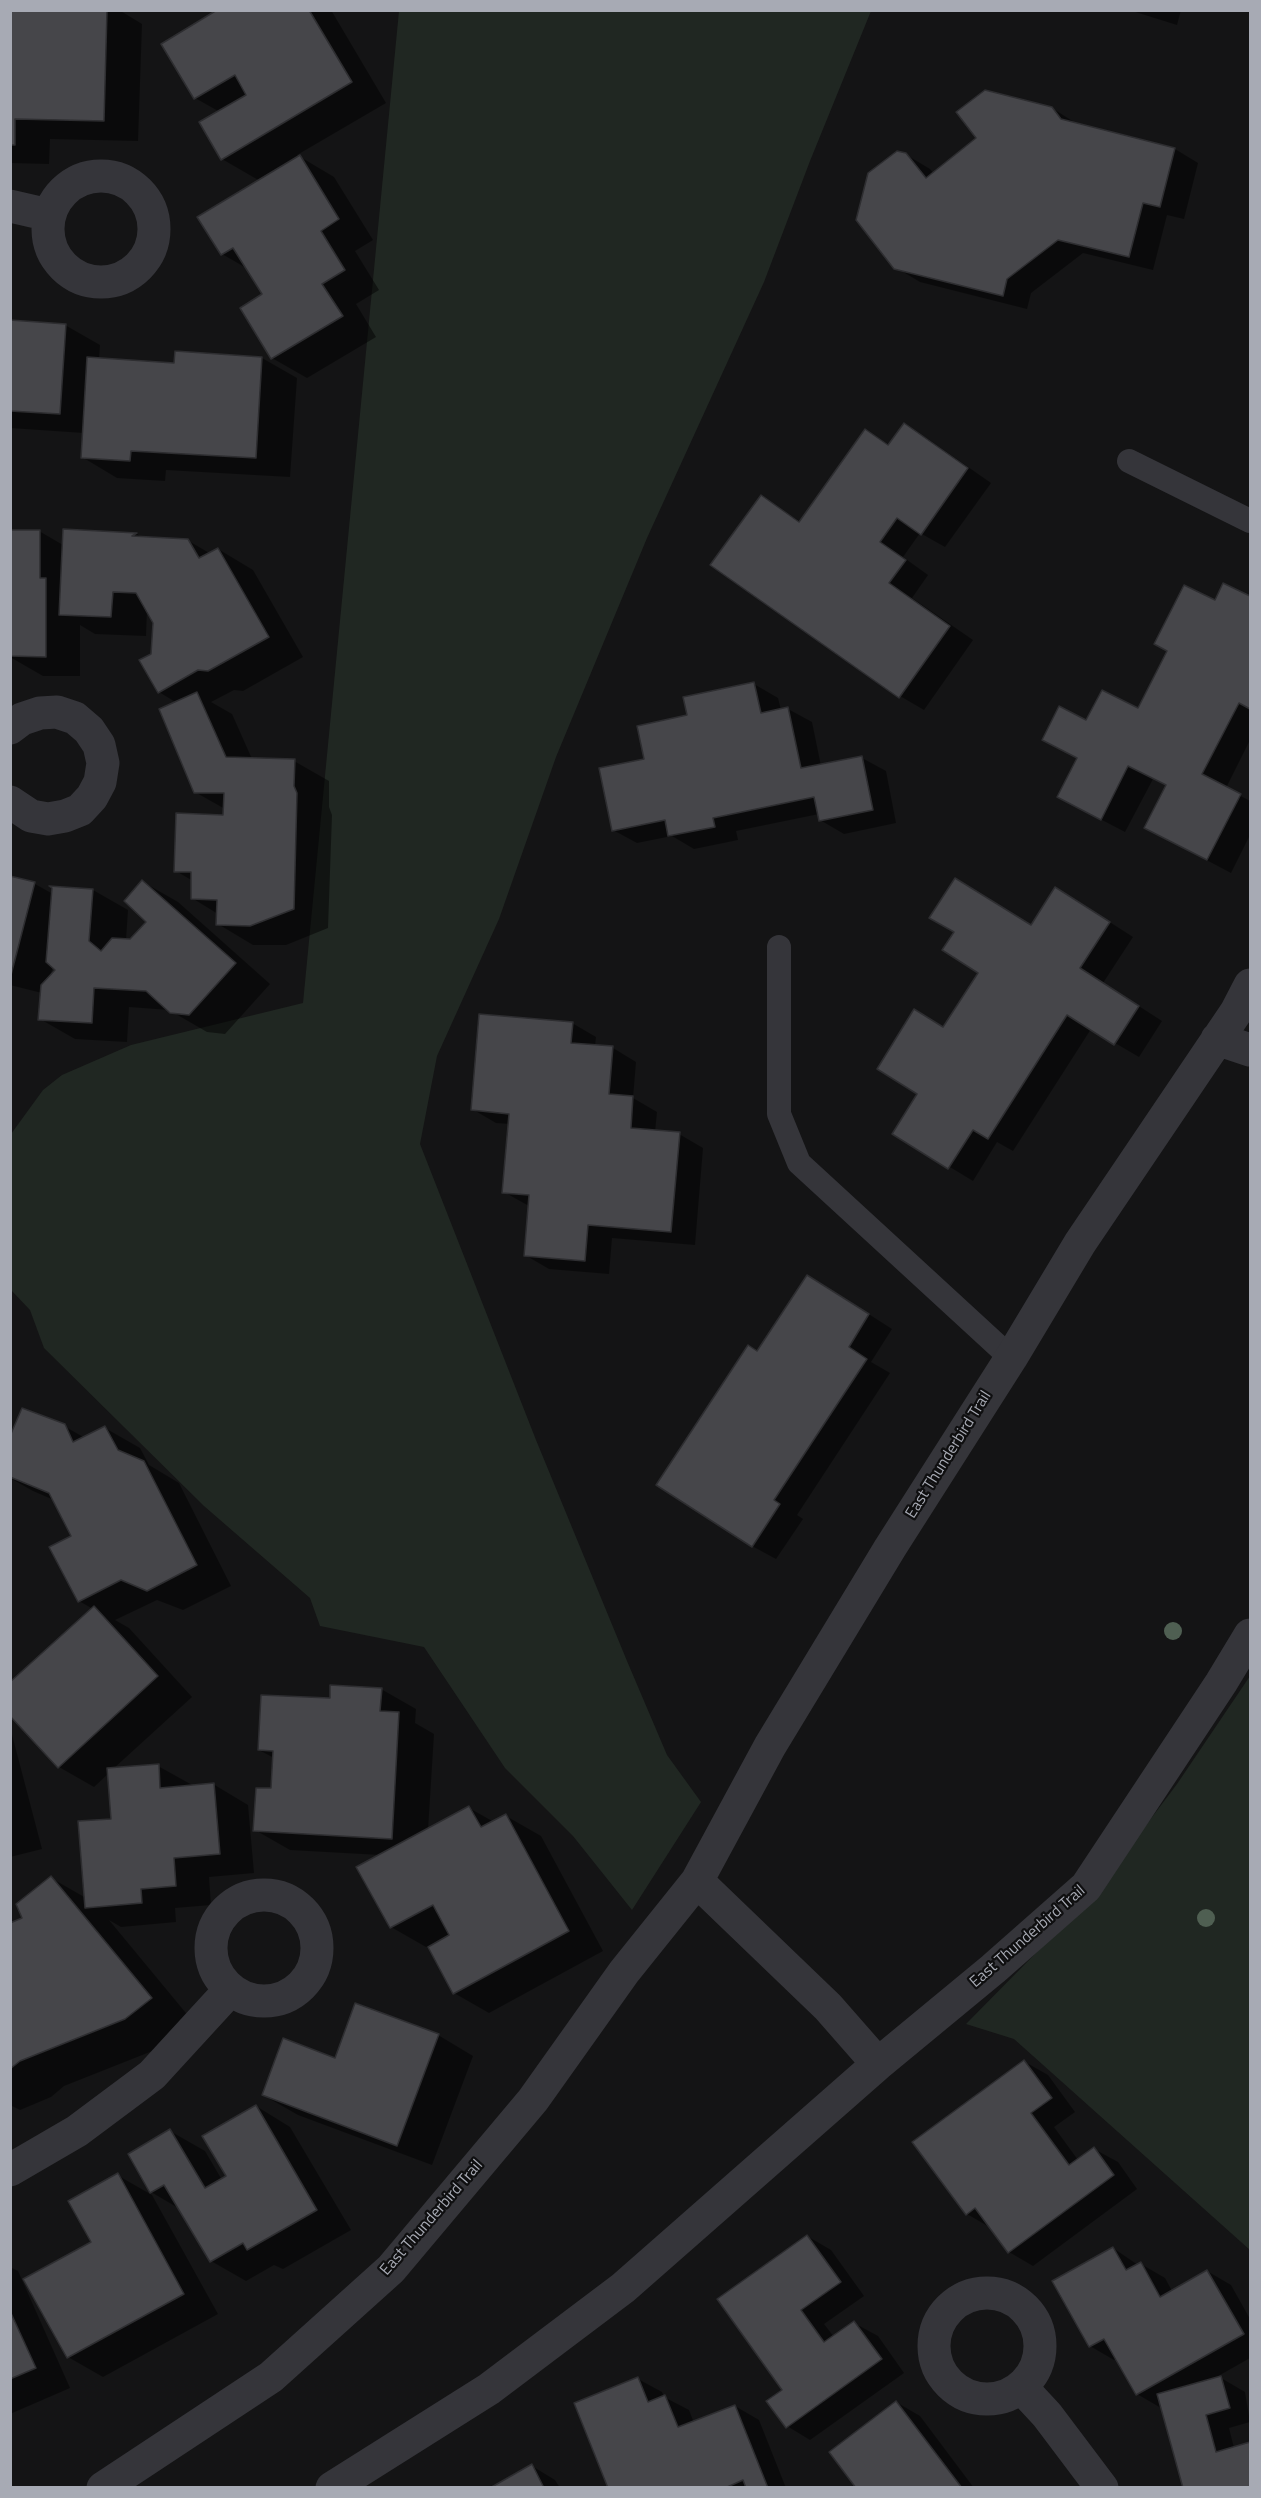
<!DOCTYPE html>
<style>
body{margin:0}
#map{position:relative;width:1261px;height:2498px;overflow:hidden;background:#141415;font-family:"Titillium Web",sans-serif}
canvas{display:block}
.frame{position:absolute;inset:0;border:12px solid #a7aab4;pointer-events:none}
</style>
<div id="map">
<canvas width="1261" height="2498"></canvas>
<div class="frame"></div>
</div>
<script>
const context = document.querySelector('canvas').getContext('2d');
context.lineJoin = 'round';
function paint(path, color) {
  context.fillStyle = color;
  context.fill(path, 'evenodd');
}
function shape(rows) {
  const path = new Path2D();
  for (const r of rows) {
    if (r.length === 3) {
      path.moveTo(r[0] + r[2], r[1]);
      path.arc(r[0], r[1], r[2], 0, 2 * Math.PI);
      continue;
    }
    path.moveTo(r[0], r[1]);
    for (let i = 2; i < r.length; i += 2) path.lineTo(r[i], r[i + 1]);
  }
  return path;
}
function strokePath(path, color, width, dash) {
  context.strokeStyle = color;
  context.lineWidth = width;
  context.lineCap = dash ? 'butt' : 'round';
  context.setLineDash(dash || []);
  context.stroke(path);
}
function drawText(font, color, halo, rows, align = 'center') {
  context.font = font + ' "Titillium Web",sans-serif';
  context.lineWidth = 4.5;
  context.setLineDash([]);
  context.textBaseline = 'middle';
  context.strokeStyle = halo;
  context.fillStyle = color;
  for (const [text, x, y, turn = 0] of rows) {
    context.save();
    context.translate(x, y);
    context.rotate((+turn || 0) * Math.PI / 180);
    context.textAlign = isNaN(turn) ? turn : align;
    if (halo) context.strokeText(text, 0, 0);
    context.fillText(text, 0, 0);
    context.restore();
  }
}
const green = shape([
 [399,11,871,11,810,161,764,282,647,538,556,757,499,919,437,1056,420,1144,536,1440,627,1661,667,1755,701,1802,632,1910,573,1836,505,1768,424,1647,320,1626,310,1598,204,1506,44,1348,30,1310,11,1290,11,1134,43,1090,62,1075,131,1045,303,1003],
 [1250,1676,1250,2250,1014,2039,966,2024,1095,1893,1177,1784]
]);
const shadow = shape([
 [10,10,119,10,142,24,138,141,50,139,49,164,10,163],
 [220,10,331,10,386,103,297,155,334,177,373,240,355,251,379,290,356,304,376,337,307,378,272,358,264,295,248,269,222,254,260,181,222,159,220,112,195,98],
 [1129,10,1181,10,1177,25],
 [1052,108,1077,124,1175,149,1198,163,1184,219,1167,215,1153,270,1083,253,1031,293,1027,309,920,282,895,267,905,154,930,169,934,174],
 [10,322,65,325,100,345,99,359,176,364,262,358,297,378,290,477,166,470,165,481,117,478,82,457,84,433,10,428],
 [904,425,928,439,991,483,945,547,920,533,903,557,928,575,912,598,973,640,924,710,900,696,761,497,801,522,866,431,890,445],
 [10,531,39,531,63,545,64,531,137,534,143,538,187,540,211,554,218,549,253,570,303,657,243,691,234,690,211,702,232,714,252,759,294,761,329,781,329,807,332,815,328,928,286,945,253,945,218,924,218,914,192,898,193,881,176,871,224,817,225,809,195,792,177,703,159,692,153,654,155,623,147,609,146,636,95,634,80,625,80,676,43,676,10,657],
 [1224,585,1250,598,1250,740,1226,788,1250,801,1250,835,1231,873,1146,828,1167,786,1153,779,1125,832,1083,810,1078,759,1044,740,1087,722,1138,710,1215,602],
 [754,684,778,698,781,710,788,709,812,722,821,766,862,758,886,771,896,823,844,834,820,820,819,814,736,831,738,840,694,849,672,836,637,843,613,830,646,760,689,716],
 [10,877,35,884,53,894,93,890,128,910,126,940,131,941,149,922,143,882,178,902,270,984,225,1034,207,1032,169,1010,129,1007,127,1042,75,1039,40,1019,42,993,10,985],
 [53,966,57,970,50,977],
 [1080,903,1133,937,1103,983,1162,1021,1139,1057,1091,1029,1013,1151,997,1142,973,1181,894,1133,919,1093,944,1028,1032,926],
 [572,1023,596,1037,595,1046,613,1048,636,1062,633,1098,657,1112,655,1132,679,1134,703,1148,695,1245,612,1238,609,1274,549,1269,525,1255,529,1206,504,1192,510,1124,496,1123,472,1109],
 [831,1290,892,1329,871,1362,890,1373,797,1515,803,1519,776,1559,752,1546,758,1353],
 [64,1426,85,1438,105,1428,140,1448,149,1465,179,1483,231,1586,183,1610,157,1600,115,1620,129,1628,192,1697,113,1769,158,1766,194,1786,213,1784,248,1805,254,1873,209,1877,211,1905,175,1908,176,1922,121,1927,109,1920,195,2024,170,2044,64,2086,51,2097,20,2110,10,2105,10,1924,24,1919,51,1878,86,1898,113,1820,109,1773,94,1787,59,1767,93,1609,79,1601,73,1536,54,1500,33,1491,10,1478,10,1440],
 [381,1689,416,1709,415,1723,434,1734,428,1830,469,1808,494,1822,506,1816,541,1836,603,1951,489,2013,454,1993,429,1946,426,1947,391,1927,380,1855,290,1850,255,1830,273,1790,274,1758,259,1750,331,1700],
 [10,1727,42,1849,10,1857],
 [438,2035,473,2056,432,2165,298,2115,263,2095,335,2059],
 [1025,2062,1048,2075,1075,2112,1054,2127,1078,2160,1094,2149,1118,2162,1137,2189,1033,2266,1009,2252,991,2228,967,2214],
 [256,2106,290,2127,351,2230,283,2269,274,2265,246,2281,211,2261,180,2209,151,2192,130,2154,170,2131,205,2151,222,2180,228,2176],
 [117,2175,152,2195,218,2314,103,2377,68,2357,93,2243],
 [807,2236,831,2250,864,2296,824,2324,834,2337,854,2323,878,2336,904,2373,810,2440,787,2426,784,2390],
 [1113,2248,1138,2265,1141,2264,1165,2278,1172,2291,1207,2271,1231,2285,1250,2319,1250,2358,1213,2379,1221,2378,1245,2392,1250,2422,1229,2428,1234,2448,1250,2444,1250,2488,1185,2488,1161,2408,1137,2394,1117,2358,1114,2360,1090,2346],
 [10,2267,18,2271,70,2388,10,2414],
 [638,2379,662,2392,664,2397,689,2410,694,2423,735,2406,759,2420,786,2488,610,2488],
 [896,2402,920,2416,974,2488,858,2488],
 [532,2466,555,2480,560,2488,493,2488]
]);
const building = shape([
 [10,10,107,10,104,121,15,119,15,145,10,145,10,10],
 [217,10,309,10,352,82,221,160,199,122,246,95,235,75,194,99,161,44,217,10],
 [985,90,1052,107,1061,119,1175,148,1160,207,1143,203,1129,257,1058,240,1007,279,1003,296,894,269,856,220,868,173,897,151,906,153,926,178,976,138,956,112,985,90],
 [300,155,339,219,321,231,345,270,322,284,343,316,271,359,240,308,262,294,233,248,221,255,197,217,300,155],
 [10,320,66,324,60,414,10,411,10,320],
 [175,351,262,357,256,458,131,451,130,461,81,458,87,357,174,363,175,351],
 [904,423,968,468,921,535,897,518,880,542,906,560,889,583,950,626,899,698,710,565,761,495,799,522,865,429,888,445,904,423],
 [63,529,137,533,132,536,188,539,199,558,218,548,269,637,208,671,198,670,158,693,139,660,151,654,153,623,136,593,113,592,111,617,59,615,63,529],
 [10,530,40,530,40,578,46,578,46,657,10,656,10,530],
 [1223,583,1250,596,1250,709,1239,703,1202,774,1241,794,1207,860,1144,828,1166,785,1128,766,1101,820,1057,797,1077,758,1042,740,1059,706,1086,720,1102,690,1138,708,1167,651,1154,644,1184,585,1215,600,1223,583],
 [754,682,761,713,788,707,801,768,862,756,873,810,819,821,814,797,713,818,715,827,668,836,665,820,612,831,599,768,644,759,637,726,687,715,683,697,754,682],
 [197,692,226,757,295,759,294,786,297,793,294,909,250,926,216,925,217,900,191,899,191,872,174,872,176,813,223,815,224,793,194,793,159,709,197,692],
 [10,876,35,882,11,975,10,975,10,876],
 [955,878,1031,925,1055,887,1110,922,1080,968,1139,1006,1114,1045,1067,1015,988,1139,973,1130,948,1169,892,1134,917,1094,877,1069,914,1009,943,1027,978,973,942,950,954,932,929,918,955,878],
 [142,880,236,963,189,1015,170,1013,146,991,94,988,92,1023,38,1020,41,985,55,970,46,962,52,888,49,886,93,889,89,941,101,951,112,938,130,939,146,922,124,901,142,880],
 [479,1014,573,1022,571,1043,613,1046,609,1094,633,1096,631,1128,680,1132,671,1232,588,1225,585,1261,524,1256,529,1195,502,1193,509,1114,471,1110,479,1014],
 [807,1275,869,1314,849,1347,867,1359,774,1500,780,1504,752,1547,656,1485,748,1345,757,1351,807,1275],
 [22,1408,65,1424,73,1442,105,1426,118,1450,144,1461,197,1565,147,1591,121,1580,78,1602,49,1547,71,1536,49,1493,10,1477,10,1436,22,1408],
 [94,1606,158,1676,58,1768,10,1716,10,1682,94,1606],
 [330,1685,382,1688,380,1711,399,1712,392,1839,253,1831,256,1788,271,1788,273,1751,258,1750,261,1695,330,1698,330,1685],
 [159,1764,160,1788,214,1783,220,1854,174,1858,176,1886,141,1889,142,1903,85,1908,78,1821,111,1819,107,1768,159,1764],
 [469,1806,481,1827,506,1814,569,1931,453,1994,428,1947,449,1935,433,1905,390,1928,356,1867,469,1806],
 [51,1876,152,1998,125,2019,20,2061,10,2069,10,1923,22,1918,16,1904,51,1876],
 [355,2003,439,2034,397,2146,262,2095,283,2038,335,2058,355,2003],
 [1024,2060,1052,2098,1031,2113,1069,2165,1094,2147,1114,2175,1008,2253,975,2208,966,2215,912,2142,1024,2060],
 [256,2105,317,2210,247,2250,243,2243,210,2262,164,2185,150,2193,128,2154,170,2129,205,2188,226,2176,202,2136,256,2105],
 [118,2173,184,2294,67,2358,23,2279,91,2242,68,2201,118,2173],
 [807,2235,841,2282,801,2310,824,2342,854,2321,882,2359,786,2428,766,2401,782,2390,717,2299,807,2235],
 [1113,2247,1126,2270,1141,2262,1160,2297,1207,2270,1244,2334,1136,2395,1104,2339,1089,2347,1052,2281,1113,2247],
 [10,2311,36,2368,10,2379,10,2311],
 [1221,2376,1230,2408,1206,2415,1216,2452,1250,2442,1250,2488,1183,2488,1157,2394,1221,2376],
 [638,2377,648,2402,665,2395,678,2427,735,2405,768,2488,746,2488,743,2480,725,2488,608,2488,574,2403,638,2377],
 [896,2401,962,2488,856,2488,829,2452,896,2401],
 [532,2464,544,2488,490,2488,532,2464]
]);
const service = shape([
 [1129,461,1250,521],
 [779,947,779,1114,799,1163,1011,1358]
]);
const minor = shape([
 [101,229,53],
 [10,206,49,215],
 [10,728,22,719,40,713,57,712,75,718,89,730,99,745,103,763,100,782,92,797,80,810,65,816,48,819,31,816,10,802],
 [1217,1039,1250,1050],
 [697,1881,828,2007,878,2064],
 [264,1948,53],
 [10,2170,77,2131,152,2075,230,1990],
 [987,2346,53],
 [1021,2387,1047,2415,1102,2488],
 [103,2488,271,2377,391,2269,533,2100,624,1972,697,1881,770,1746,890,1548,1011,1358,1080,1243,1236,1012,1250,985],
 [332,2488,489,2389,623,2288,878,2064,993,1969,1086,1887,1221,1683,1250,1635]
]);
const trees = [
 [1173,1631],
 [1206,1918]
];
const streetNames = [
 ["East Thunderbird Trail",949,1455,-58],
 ["East Thunderbird Trail",1028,1937,-41],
 ["East Thunderbird Trail",432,2218,-49]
];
paint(green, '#202722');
paint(shadow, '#0007');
paint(building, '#46464a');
strokePath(building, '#2e2e31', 1.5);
strokePath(service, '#35353a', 24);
strokePath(minor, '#35353a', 33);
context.fillStyle = '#4f5f52';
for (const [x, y] of trees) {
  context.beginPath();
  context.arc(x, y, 9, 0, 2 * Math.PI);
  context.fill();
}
drawText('16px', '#a7aab4', '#0f0f10', streetNames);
</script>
